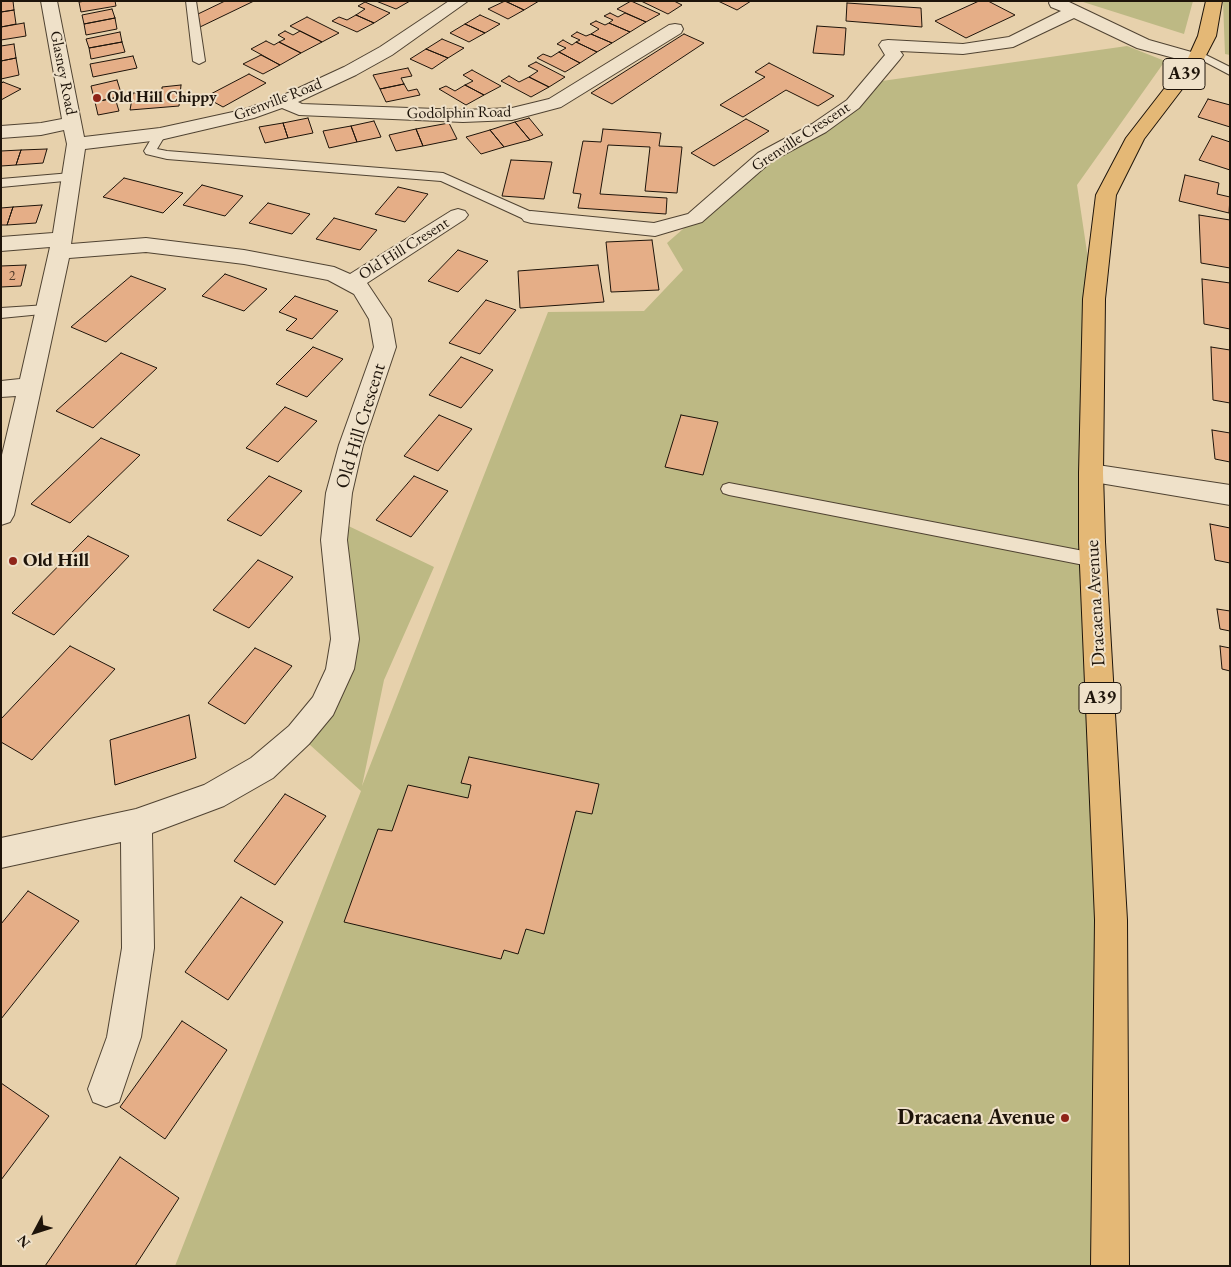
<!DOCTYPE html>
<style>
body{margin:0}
#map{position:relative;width:1231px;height:1267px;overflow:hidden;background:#e7d1ac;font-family:"EB Garamond",serif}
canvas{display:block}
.frame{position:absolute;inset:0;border:2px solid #1e140a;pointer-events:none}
.north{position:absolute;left:10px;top:1207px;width:50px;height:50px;-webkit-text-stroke:4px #efe1c9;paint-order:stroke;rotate:230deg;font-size:14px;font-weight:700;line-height:20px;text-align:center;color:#1e140a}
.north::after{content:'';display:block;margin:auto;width:18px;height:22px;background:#1e140a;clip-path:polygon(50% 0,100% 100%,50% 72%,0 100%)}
</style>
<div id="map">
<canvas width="1231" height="1267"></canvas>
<div class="frame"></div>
<div class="north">N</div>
</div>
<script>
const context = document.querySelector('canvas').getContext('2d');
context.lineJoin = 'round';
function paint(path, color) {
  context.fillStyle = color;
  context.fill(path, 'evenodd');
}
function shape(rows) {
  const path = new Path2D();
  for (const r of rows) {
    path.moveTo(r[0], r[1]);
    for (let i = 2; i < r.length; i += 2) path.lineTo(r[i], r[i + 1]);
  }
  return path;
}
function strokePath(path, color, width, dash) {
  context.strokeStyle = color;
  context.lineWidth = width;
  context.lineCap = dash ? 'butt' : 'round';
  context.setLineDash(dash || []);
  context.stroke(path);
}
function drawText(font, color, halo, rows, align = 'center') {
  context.font = font + ' "EB Garamond",serif';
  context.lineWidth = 4;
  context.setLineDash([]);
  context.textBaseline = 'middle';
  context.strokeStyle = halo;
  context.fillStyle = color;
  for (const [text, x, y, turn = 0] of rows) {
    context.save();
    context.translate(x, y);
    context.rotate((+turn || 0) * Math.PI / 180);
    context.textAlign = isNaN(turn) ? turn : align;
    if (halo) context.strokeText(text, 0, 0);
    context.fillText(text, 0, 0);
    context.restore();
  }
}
const green = shape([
 [1080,1,1193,1,1184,34],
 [1223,1,1230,1,1230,55,1225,54],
 [1127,46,1165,61,1077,185,1094,299,1109,1266,175,1266,361,791,299,735,340,669,336,520,434,567,384,680,362,786,548,312,644,311,683,270,667,243,765,157,882,81]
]);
const building = shape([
 [1,1,13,1,14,10,1,12,1,1],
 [86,1,115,1,116,6,81,12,79,2,86,1],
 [254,1,200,27,198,14,225,1,254,1],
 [376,1,410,1,396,9,376,1],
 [505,1,524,10,508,19,488,9,505,1],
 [505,1,539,1,524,10,505,1],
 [631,1,660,14,646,22,617,9,631,1],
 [641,1,674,1,682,5,668,14,641,1],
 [718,1,751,1,737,10,718,1],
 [979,1,988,1,1015,15,966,38,935,21,979,1],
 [365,2,390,13,374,23,356,15,365,9,358,6,365,2],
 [847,3,921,8,922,27,846,21,847,3],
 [112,9,115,18,84,24,82,15,112,9],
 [14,10,16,24,1,27,1,12,14,10],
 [610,13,618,17,625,13,646,22,630,32,609,23,613,20,604,16,610,13],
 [356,15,374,23,357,32,332,21,339,17,347,20,356,15],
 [480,15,500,24,485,33,465,24,480,15],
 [307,17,339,33,322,42,290,26,307,17],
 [115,18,117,29,86,35,84,24,115,18],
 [596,21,605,25,609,23,630,32,612,43,591,34,599,29,590,24,596,21],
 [24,23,26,36,1,40,1,27,24,23],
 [465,24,485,33,469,42,450,33,465,24],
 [817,26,846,28,844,55,813,53,817,26],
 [285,31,293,35,300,31,322,42,301,53,279,42,285,39,278,35,285,31],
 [120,32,122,42,89,48,86,39,120,32],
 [577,32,586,36,591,34,612,43,597,52,576,42,580,40,571,36,577,32],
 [684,34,704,43,612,104,591,93,684,34],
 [442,39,464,48,448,58,426,49,442,39],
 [563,40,572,45,576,42,597,52,580,63,559,52,566,48,557,44,563,40],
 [266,41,274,45,279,42,301,53,280,65,251,49,266,41],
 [122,42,125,52,91,59,89,48,122,42],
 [14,44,16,58,1,61,1,46,14,44],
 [426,49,448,58,432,69,410,59,426,49],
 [559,52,580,63,565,72,537,58,543,54,551,57,559,52],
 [261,55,280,65,263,74,243,64,261,55],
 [133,56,137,68,93,77,90,64,133,56],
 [16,58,19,75,1,79,1,61,16,58],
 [536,62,565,77,549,87,529,77,538,71,528,66,536,62],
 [769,63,834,96,818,106,786,90,743,117,720,105,765,77,755,72,769,63],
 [408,68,412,76,401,78,404,84,380,89,373,75,408,68],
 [472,70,501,86,484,95,465,85,473,81,463,75,472,70],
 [249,74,266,83,223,107,205,97,249,74],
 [509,76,519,82,529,77,549,87,531,97,501,81,509,76],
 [117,80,122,96,95,102,91,86,117,80],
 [3,82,21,89,1,100,1,84,3,82],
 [404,84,408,91,417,89,420,95,386,102,380,89,404,84],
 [181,85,179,106,130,110,133,93,162,91,162,87,181,85],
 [465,85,484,95,466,105,439,89,446,86,455,91,465,85],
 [115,98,119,111,98,115,95,102,115,98],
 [1208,99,1230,105,1230,127,1198,117,1208,99],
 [308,118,313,133,288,138,283,123,308,118],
 [529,118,543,135,530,140,515,122,529,118],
 [746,119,769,131,714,166,691,153,746,119],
 [374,121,381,137,357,142,351,126,374,121],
 [515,122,530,140,504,147,490,130,515,122],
 [283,123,288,138,265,143,259,127,283,123],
 [449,123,457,139,423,146,416,129,449,123],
 [351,126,357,142,329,148,323,131,351,126],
 [416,129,423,146,396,151,389,135,416,129],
 [603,129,661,133,659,146,682,147,677,193,645,191,650,147,608,145,600,194,667,198,666,214,578,208,581,194,573,193,583,141,601,142,603,129],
 [490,130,504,147,481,154,466,137,490,130],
 [1212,136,1230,142,1230,170,1199,160,1212,136],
 [47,149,43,163,16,165,21,150,47,149],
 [21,150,16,165,1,166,1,151,21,150],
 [511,160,552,162,544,199,502,196,511,160],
 [1185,175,1219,183,1217,194,1230,197,1229,213,1179,201,1185,175],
 [124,178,183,193,163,213,103,197,124,178],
 [202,185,243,196,225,216,183,205,202,185],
 [398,187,428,194,405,222,375,214,398,187],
 [268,203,310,214,292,234,249,223,268,203],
 [42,205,36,223,7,225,13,207,42,205],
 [13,207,7,225,1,225,1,208,13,207],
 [1199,215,1230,220,1230,268,1201,263,1199,215],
 [334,218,377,230,360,250,316,239,334,218],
 [652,240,659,290,611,292,606,242,652,240],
 [458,250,488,261,458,292,428,281,458,250],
 [26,265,21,286,1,287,1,266,26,265],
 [598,265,604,302,520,308,518,271,598,265],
 [225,274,267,289,244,311,202,296,225,274],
 [131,276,166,289,106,342,71,327,131,276],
 [1202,279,1230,283,1230,329,1204,324,1202,279],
 [295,296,338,311,312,339,286,330,297,319,279,312,295,296],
 [486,300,516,310,480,354,449,343,486,300],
 [313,347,343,359,307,397,276,384,313,347],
 [1211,347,1230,350,1230,403,1213,400,1211,347],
 [121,353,157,368,93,428,56,411,121,353],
 [461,357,493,370,461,408,429,395,461,357],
 [285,407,317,421,278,462,246,448,285,407],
 [439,415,472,429,438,471,404,456,439,415],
 [681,415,718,422,703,475,665,467,681,415],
 [1212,430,1230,433,1230,462,1215,459,1212,430],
 [101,438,140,455,70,523,31,504,101,438],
 [269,476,302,491,261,536,227,520,269,476],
 [414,476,448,491,411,537,376,520,414,476],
 [1210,524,1230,528,1230,563,1215,560,1210,524],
 [88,536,129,556,54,635,12,613,88,536],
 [258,560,293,577,249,628,213,610,258,560],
 [1217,609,1230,611,1230,631,1220,629,1217,609],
 [70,646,115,669,32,760,1,742,1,719,70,646],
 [1220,646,1230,648,1230,671,1222,669,1220,646],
 [255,648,292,666,245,724,208,703,255,648],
 [189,715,196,758,115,785,110,740,189,715],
 [469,757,599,784,592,814,576,811,544,934,526,929,518,954,504,950,501,959,344,922,378,829,392,831,408,785,468,798,471,785,461,783,469,757],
 [285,794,326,816,275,885,234,861,285,794],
 [28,891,79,921,1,1019,1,924,28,891],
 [241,897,283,922,228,1000,185,972,241,897],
 [182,1021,227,1050,165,1139,120,1107,182,1021],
 [1,1083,49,1116,1,1180,1,1083],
 [120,1157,179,1198,135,1266,45,1266,120,1157]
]);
const service = shape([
 [186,1,196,1,205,61,199,64,193,61,186,1],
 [1198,51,1230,67,1230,75,1194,56,1192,54,1194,52,1198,51],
 [160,130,166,134,157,149,167,151,443,173,536,214,537,217,536,220,526,220,441,181,167,159,146,154,144,151,154,134,160,130],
 [71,173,77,177,75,180,1,187,1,179,71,173],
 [47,305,52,307,54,310,52,313,1,318,1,308,47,305],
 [729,483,1094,553,1100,555,1102,560,1100,565,1094,567,729,495,723,493,721,489,723,485,729,483]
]);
const minor = shape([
 [41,1,57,1,84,137,160,128,242,110,277,98,344,67,380,47,449,1,468,1,392,55,356,75,298,102,302,104,463,110,512,108,549,99,669,25,675,24,681,25,683,29,681,33,561,107,512,120,463,122,299,115,282,108,254,118,160,140,85,149,71,244,146,238,244,250,334,267,350,274,451,211,458,209,465,211,468,215,465,219,367,283,391,319,396,347,363,445,352,493,347,540,359,639,354,669,333,715,309,744,273,778,224,806,152,833,154,948,141,1037,119,1102,106,1107,93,1102,88,1089,107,1037,122,948,121,842,1,868,1,838,136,809,204,785,251,758,289,726,313,697,326,669,331,639,321,540,326,493,339,445,374,347,369,319,354,294,328,280,244,264,146,252,69,258,14,515,10,522,1,525,1,459,16,396,1,397,1,381,20,379,50,247,1,251,1,237,53,233,67,144,64,130,41,135,1,138,1,126,41,123,62,119,41,1],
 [1050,1,1067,1,1149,40,1202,55,1205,59,1202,63,1196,64,1137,48,1074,18,1013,47,963,54,900,51,903,55,900,59,859,108,826,132,772,161,702,222,655,236,531,223,524,221,521,217,524,213,531,211,654,223,688,214,758,153,812,124,847,100,885,55,879,45,882,41,888,40,963,44,1009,37,1061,11,1051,7,1049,3,1050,1],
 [1091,464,1230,485,1230,505,1082,480,1079,473,1082,466,1091,464]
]);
const primary = shape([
 [1206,1,1222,1,1216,36,1202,63,1144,139,1116,195,1105,299,1103,473,1105,542,1127,920,1129,1266,1091,1266,1095,920,1079,542,1079,473,1083,299,1096,195,1126,138,1188,58,1198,36,1206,1]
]);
const markers = [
 [97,98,5,"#8f2418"],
 [13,561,5,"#8f2418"],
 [1065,1118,5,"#8f2418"]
];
const farNumbernames = [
 ["2",12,276]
];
const farStreetnames = [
 ["Glasney Road",63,73,79],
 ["Grenville Road",278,100,-21],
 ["Godolphin Road",459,113,-1],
 ["Grenville Crescent",801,137,-33],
 ["Old Hill Cresent",404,249,-32]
];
const farPoinames = [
 ["Old Hill Chippy",107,98]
];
const shields = [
 [1184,74,42],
 [1100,698,42]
];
const shieldNames = [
 ["A39",1184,74],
 ["A39",1100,698]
];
const streetNames = [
 ["Old Hill Crescent",361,426,-73],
 ["Dracaena Avenue",1096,603,-93]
];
const poiNames = [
 ["Old Hill",23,561]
];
const nearPoinames = [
 ["Dracaena Avenue",1055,1118]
];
paint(green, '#bdb984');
paint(building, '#e5ae87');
strokePath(building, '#1e140a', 1);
strokePath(service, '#504332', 2);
strokePath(minor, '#504332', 2);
strokePath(primary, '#1e140a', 2);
paint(service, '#efe1c9');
paint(minor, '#efe1c9');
paint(primary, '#e4b876');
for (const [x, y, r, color] of markers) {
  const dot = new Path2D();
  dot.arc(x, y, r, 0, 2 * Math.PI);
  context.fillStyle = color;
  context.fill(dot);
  strokePath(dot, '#efe1c9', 2);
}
drawText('14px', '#503a29', null, farNumbernames);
drawText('16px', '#1e140a', '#efe1c9', farStreetnames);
drawText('bold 16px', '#1e140a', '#efe1c9', farPoinames, 'left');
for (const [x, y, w] of shields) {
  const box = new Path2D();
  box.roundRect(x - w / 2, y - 15.5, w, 31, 4);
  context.fillStyle = '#efe1c9';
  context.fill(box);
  strokePath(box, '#1e140a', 1);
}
drawText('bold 18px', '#1e140a', null, shieldNames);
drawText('19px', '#1e140a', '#efe1c9', streetNames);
drawText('bold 19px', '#1e140a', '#efe1c9', poiNames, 'left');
drawText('bold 22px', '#1e140a', '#efe1c9', nearPoinames, 'right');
</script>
